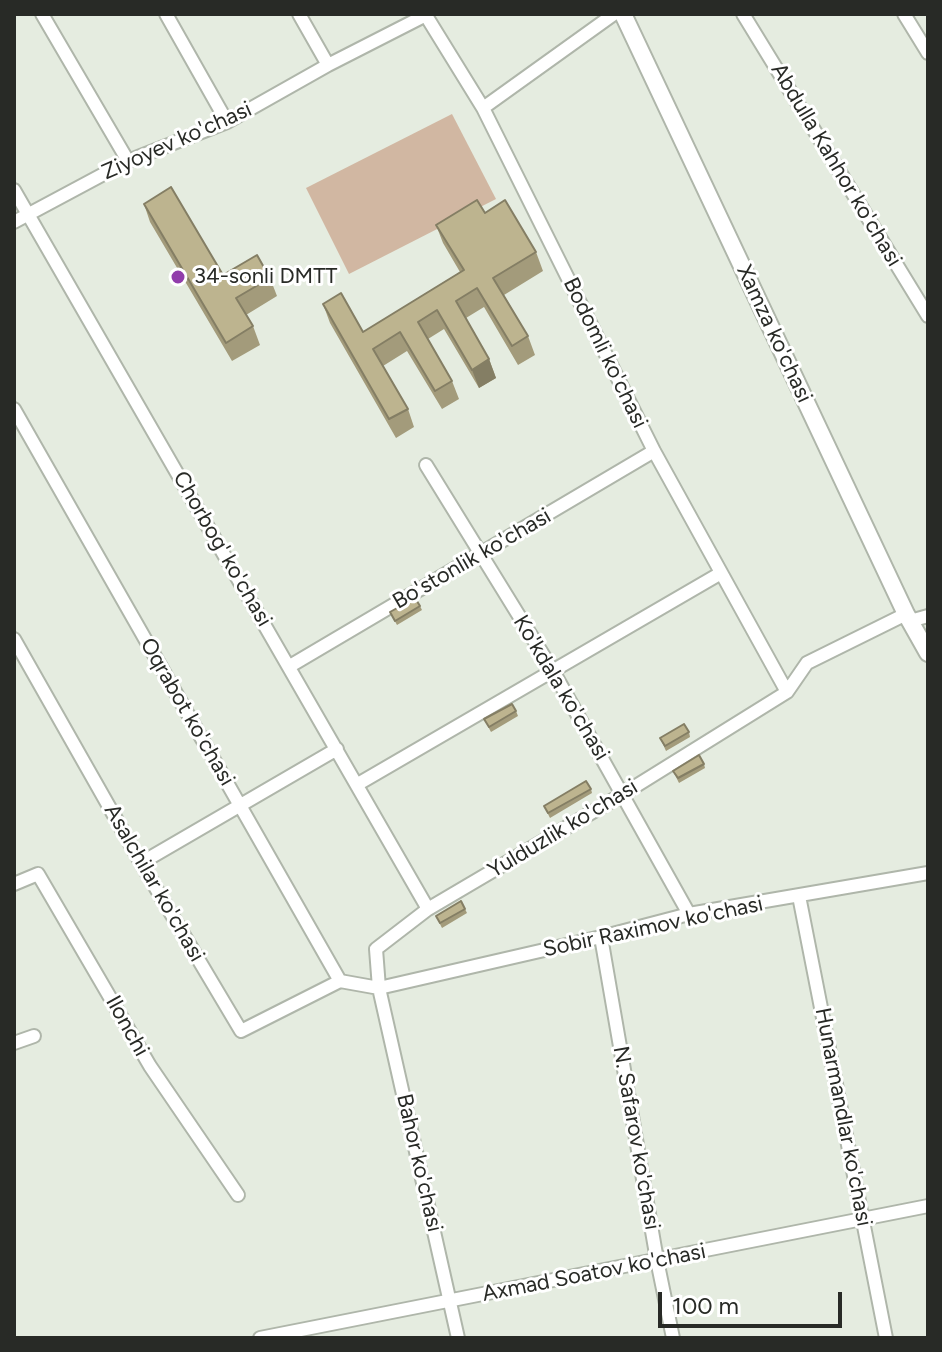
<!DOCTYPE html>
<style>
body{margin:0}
#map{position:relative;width:942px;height:1352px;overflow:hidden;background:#e5ece0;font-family:Figtree,sans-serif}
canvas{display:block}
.frame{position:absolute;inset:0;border:16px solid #282a26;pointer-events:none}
.scale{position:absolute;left:658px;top:1292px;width:184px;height:36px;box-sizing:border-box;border:4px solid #282a26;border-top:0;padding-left:10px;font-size:24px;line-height:28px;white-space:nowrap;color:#282a26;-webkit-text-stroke:6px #fff;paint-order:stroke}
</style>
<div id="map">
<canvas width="942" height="1352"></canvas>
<div class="frame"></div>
<div class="scale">100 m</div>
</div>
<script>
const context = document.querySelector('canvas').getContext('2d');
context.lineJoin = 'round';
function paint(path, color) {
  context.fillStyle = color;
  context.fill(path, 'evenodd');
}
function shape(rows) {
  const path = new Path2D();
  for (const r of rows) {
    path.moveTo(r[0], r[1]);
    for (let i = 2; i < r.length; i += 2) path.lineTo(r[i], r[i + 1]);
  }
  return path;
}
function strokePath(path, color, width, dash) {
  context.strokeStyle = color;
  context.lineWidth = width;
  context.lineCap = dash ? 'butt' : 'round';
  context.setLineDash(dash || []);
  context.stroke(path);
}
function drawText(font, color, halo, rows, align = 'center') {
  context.font = font + ' Figtree,sans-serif';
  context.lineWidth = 6;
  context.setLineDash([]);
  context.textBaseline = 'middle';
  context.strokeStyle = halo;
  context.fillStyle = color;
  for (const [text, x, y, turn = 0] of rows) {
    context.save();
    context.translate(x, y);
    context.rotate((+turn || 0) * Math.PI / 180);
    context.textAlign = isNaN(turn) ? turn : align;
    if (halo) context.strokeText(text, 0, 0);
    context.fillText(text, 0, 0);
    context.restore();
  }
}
const green = shape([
 [452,114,496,199,349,274,306,188]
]);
const minor = shape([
 [42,14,128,161],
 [166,14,227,122],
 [299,14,328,65],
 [425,14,483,108,654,451,787,692],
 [743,14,928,316],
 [904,14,928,53],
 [483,108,614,14],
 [14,190,428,909],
 [14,222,128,161,227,122,328,65,426,15],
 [14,409,340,981,379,988,601,937,689,914,928,873],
 [426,465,553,671,689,914],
 [910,621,928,616],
 [14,639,141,863,241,1031,340,981],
 [290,666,654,451],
 [358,784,721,573],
 [141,863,337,749],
 [14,884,38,874,150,1066,238,1195],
 [799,896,886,1338],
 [601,937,657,1260,673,1338],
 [14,1043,34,1036],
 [260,1338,928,1206],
 [458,1338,379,988,376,949,428,909,623,794,787,692,807,663,906,614]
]);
const secondary = shape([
 [623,14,906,614,928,653]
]);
const wall = shape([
 [144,204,223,275,270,278,277,296,246,315,253,326,260,345,232,361,150,222],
 [485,213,536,252,543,271,504,295,528,336,535,355,518,365,484,307,466,318,489,359,496,378,479,388,444,329,428,339,452,381,459,399,442,409,407,351,383,366,408,409,414,427,396,438,330,323,323,304,363,332,460,272,443,243,436,225],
 [420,606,422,610,397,625,390,612],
 [516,711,518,716,491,732,484,719],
 [689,732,690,737,666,751,660,738],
 [704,764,705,768,679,783,673,771],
 [591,789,592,793,550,818,544,806],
 [465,909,467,913,442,928,436,916]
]);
const shadedWall = shape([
 [489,359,496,378,479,388,472,370]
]);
const building = shape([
 [171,187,223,275,257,255,270,278,236,298,253,326,226,343,144,204,171,187],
 [477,200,485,213,505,200,536,252,493,278,528,336,512,346,477,288,456,301,489,359,472,370,437,310,418,322,452,381,435,391,400,332,373,349,408,409,389,419,323,304,341,293,363,332,464,270,436,225,477,200],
 [415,598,420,606,395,621,390,612,415,598],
 [512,704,516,711,489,727,484,719,512,704],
 [684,724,689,732,665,746,660,738,684,724],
 [699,755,704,764,678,778,673,771,699,755],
 [586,781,591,789,548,813,544,806,586,781],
 [461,901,465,909,440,923,436,916,461,901]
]);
const markers = [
 [178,277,8,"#913dab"]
];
const streetNames = [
 ["Ziyoyev ko'chasi",177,141,-24],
 ["Abdulla Kahhor ko'chasi",836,165,59],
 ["Xamza ko'chasi",774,334,65],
 ["Bodomli ko'chasi",605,353,64],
 ["Chorbog' ko'chasi",222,549,60],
 ["Bo'stonlik ko'chasi",472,559,-30],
 ["Ko'kdala ko'chasi",561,688,59],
 ["Oqrabot ko'chasi",187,712,60],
 ["Yulduzlik ko'chasi",563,829,-31],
 ["Asalchilar ko'chasi",154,883,60],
 ["Sobir Raximov ko'chasi",653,927,-12],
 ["Ilonchi",127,1026,61],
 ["Hunarmandlar ko'chasi",843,1117,79],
 ["N. Safarov ko'chasi",636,1138,80],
 ["Bahor ko'chasi",419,1163,77],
 ["Axmad Soatov ko'chasi",594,1273,-11]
];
const poiNames = [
 ["34-sonli DMTT",194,277]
];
paint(green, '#d1b7a2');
strokePath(minor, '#afb6aa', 16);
strokePath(secondary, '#afb6aa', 20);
strokePath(minor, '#fff', 12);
strokePath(secondary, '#fff', 16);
paint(wall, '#a39b7b');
paint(shadedWall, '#847e64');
paint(building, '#bdb48f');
strokePath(building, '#847e64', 2);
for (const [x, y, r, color] of markers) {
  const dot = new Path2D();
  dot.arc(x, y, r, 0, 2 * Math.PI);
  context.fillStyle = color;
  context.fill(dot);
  strokePath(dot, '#fff', 3);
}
drawText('22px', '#282a26', '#fff', streetNames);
drawText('22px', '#282a26', '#fff', poiNames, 'left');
</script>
